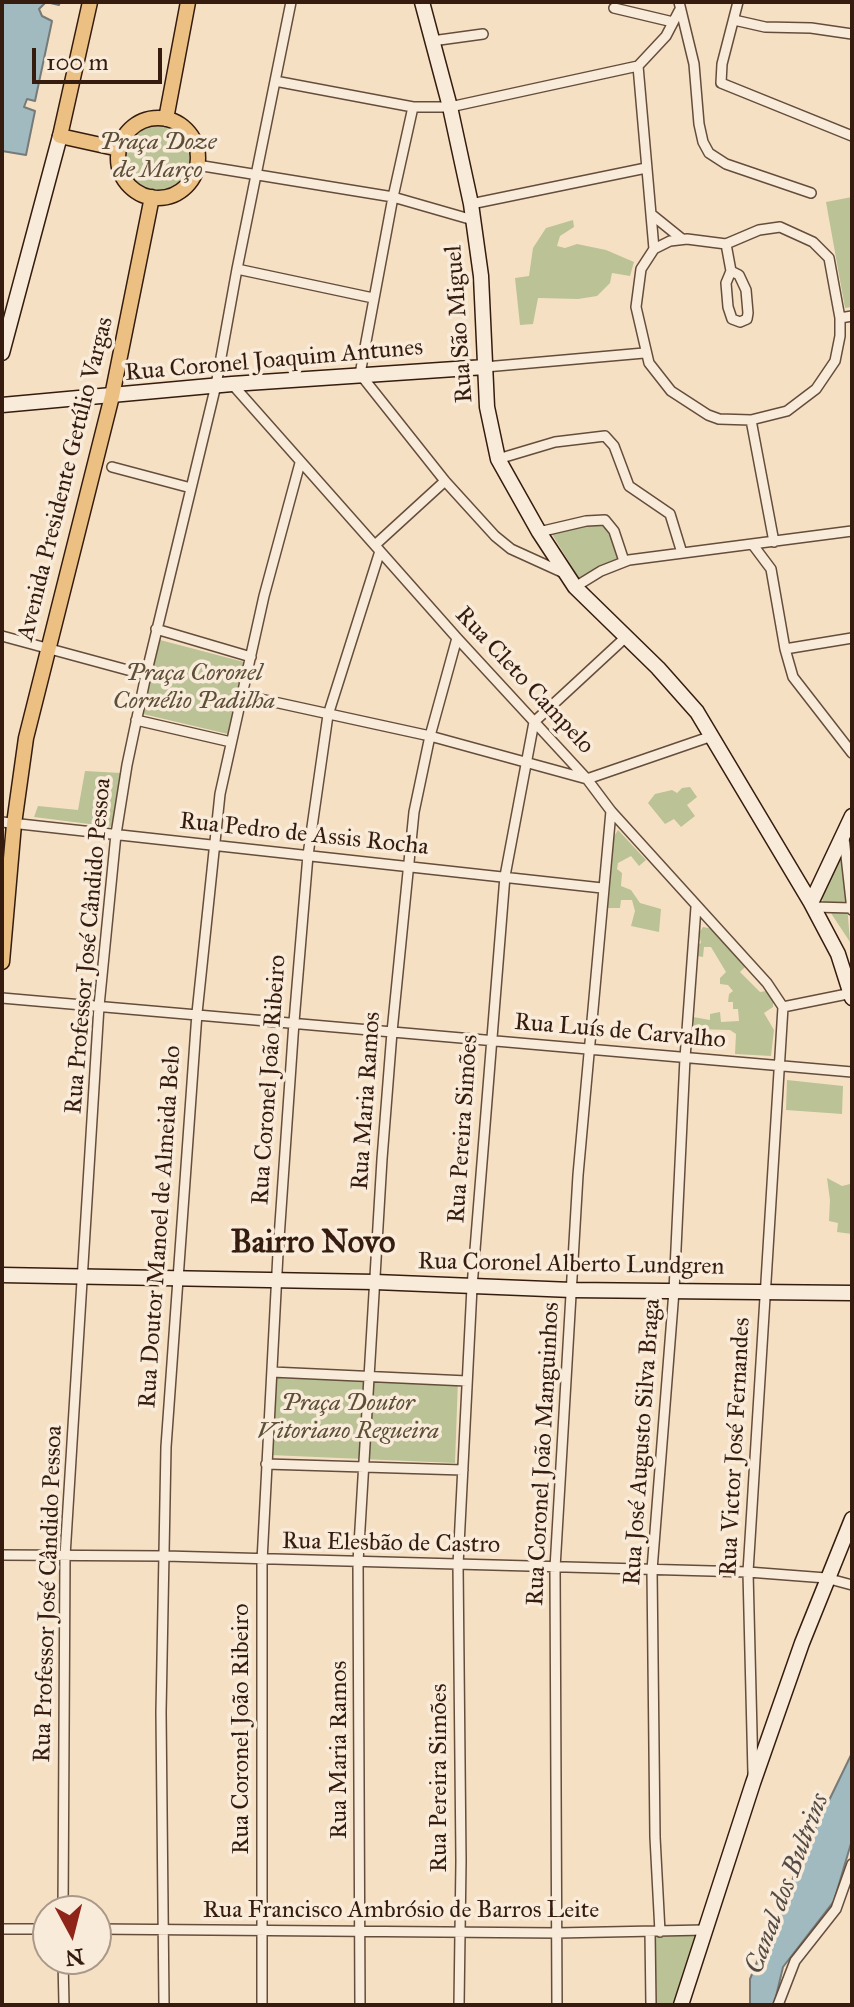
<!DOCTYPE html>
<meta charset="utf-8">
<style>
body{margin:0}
#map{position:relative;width:854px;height:2007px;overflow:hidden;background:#f6e0c4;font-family:"IM FELL Great Primer",serif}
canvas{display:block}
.frame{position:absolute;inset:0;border:4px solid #351c0f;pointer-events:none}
.north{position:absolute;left:32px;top:1895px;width:80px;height:80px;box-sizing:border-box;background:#f9ebd9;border:2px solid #ab9888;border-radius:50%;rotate:173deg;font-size:22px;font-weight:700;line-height:32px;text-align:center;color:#351c0f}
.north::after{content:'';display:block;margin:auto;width:28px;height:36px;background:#8f2418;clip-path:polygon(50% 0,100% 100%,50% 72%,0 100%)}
.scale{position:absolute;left:32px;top:48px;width:130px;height:36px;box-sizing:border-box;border:4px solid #351c0f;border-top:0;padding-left:10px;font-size:24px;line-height:28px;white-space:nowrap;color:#351c0f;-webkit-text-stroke:6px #f9ebd9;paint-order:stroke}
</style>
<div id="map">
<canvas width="854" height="2007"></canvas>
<div class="frame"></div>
<div class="north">N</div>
<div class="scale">100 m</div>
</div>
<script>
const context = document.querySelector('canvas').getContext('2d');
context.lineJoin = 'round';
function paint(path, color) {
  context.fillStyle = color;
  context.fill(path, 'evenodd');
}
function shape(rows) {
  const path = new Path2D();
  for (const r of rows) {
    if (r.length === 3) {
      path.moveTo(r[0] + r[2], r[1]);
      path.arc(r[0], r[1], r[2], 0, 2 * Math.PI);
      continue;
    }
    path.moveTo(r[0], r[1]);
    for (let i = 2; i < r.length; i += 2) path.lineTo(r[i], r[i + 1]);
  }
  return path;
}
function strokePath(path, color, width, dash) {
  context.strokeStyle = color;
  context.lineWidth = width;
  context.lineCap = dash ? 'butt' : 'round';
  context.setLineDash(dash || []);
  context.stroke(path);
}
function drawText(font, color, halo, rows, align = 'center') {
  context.font = font + ' "IM FELL Great Primer",serif';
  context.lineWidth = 7;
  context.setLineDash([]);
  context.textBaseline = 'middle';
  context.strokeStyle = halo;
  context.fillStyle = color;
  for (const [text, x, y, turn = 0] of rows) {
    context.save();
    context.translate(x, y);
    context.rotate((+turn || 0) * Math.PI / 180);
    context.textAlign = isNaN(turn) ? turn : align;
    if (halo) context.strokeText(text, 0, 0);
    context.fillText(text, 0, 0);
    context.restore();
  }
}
const green = shape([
 [159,156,36],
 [852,197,852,307,845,308,826,202],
 [573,220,574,227,560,236,557,246,565,248,577,244,606,250,634,262,630,276,612,273,610,283,597,296,578,299,538,298,533,324,520,325,515,278,529,276,533,248,546,228],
 [594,521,606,523,620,560,580,580,550,531],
 [160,640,244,662,228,734,143,714],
 [85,771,121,773,113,827,34,817,38,806,78,810],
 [690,787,697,797,687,805,695,816,681,827,674,819,665,824,648,803,655,794,672,790,677,793,682,788],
 [618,830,646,860,639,866,631,856,618,863,617,869,622,873,621,886,631,890,640,903,661,909,659,932,631,926,635,911,632,900,621,900,620,908,606,908,613,838],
 [842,850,843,854,850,942,821,898],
 [703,927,718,930,747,965,740,972,760,992,773,990,773,1007,764,1013,774,1030,771,1056,735,1054,736,1034,730,1030,694,1029,693,1017,710,1020,710,1014,720,1012,721,1022,739,1021,738,1009,733,1009,733,1002,728,1002,729,994,733,991,728,985,720,984,720,978,726,972,711,947,704,947,703,957,697,956,697,945,701,943,699,933],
 [787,1080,843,1086,842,1114,786,1110],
 [827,1178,842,1186,850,1184,852,1180,852,1234,837,1232,838,1223,829,1221,830,1200],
 [276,1375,458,1380,455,1463,270,1455],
 [696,1933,673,2005,652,2005,652,1934]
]);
const water = shape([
 [2,2,60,2,59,5,46,2,39,9,42,16,52,21,35,101,27,99,24,107,35,111,26,155,2,151,2,2],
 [852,1753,852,1840,834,1901,783,1967,774,2005,750,2005,750,1979,761,1952,778,1915,802,1856,852,1753]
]);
const street = shape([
 [679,2,694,64,699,124,703,142,709,153,726,164,811,193],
 [738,2,722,64,721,83,852,136],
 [614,8,673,22],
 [734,20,765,27,811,28,852,34],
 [432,41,483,34],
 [638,66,654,249],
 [275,81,413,107,450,107,638,66,666,36,679,11],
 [413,107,393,197,360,374,445,481,495,536,511,549,566,574],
 [197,165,393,197,473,220],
 [471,204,646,168],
 [651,214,682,239],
 [780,227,813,242,829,258,840,318,840,336,835,361,816,389,787,411,751,420,719,419,708,415,671,391,649,363,636,307,641,269,654,249,670,241,687,239,726,244,759,230,780,227],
 [726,244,731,271,726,283,728,307,732,319,740,322,747,319,748,313,746,290,739,275,731,271],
 [237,269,373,298],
 [840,318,852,316],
 [485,367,644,353],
 [232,384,457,638,587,779,611,811,767,983,783,1007,748,1572,753,1774],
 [751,420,774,542],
 [498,459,555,442,605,436,614,446,629,486,670,514,682,553],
 [112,467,191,488],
 [539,532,586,521,605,520,614,531,624,561],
 [375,545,445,481],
 [753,545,771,569,785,649,793,677,852,753],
 [575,587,601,571,629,560,852,531],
 [156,629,251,657],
 [2,636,146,675],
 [785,649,852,638],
 [242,695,430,736,587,779,712,736],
 [136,720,231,742],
 [2,822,602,888],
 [844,838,852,910],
 [814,907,852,908],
 [2,998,852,1072],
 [783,1007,852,993],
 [272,1372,467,1381],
 [266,1464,463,1470],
 [2,1555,165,1556,748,1572,826,1578,852,1585],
 [63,1911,65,1556,99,1006,116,834,127,765,146,675,216,385,237,269,291,2],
 [2,1929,48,1929],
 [96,1929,557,1933,705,1930],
 [650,1932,651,2005],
 [660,1932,655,1837,652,1570,674,1291,685,1058,696,907],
 [63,1959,64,2005],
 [164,2005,161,1712,166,1447,197,1013,220,794,264,596,300,463],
 [262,2005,262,1561,278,1253,294,1022,308,855,328,715,380,551],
 [360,2005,358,1562,382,1159,392,1032,414,812,430,736,457,638],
 [459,2005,461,1861,458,1565,472,1287,505,876,534,722,627,636],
 [557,2005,555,1568,578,1175,611,811],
 [778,2005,795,1961,836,1909,852,1864]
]);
const secondary = shape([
 [422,2,450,107,471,204,481,276,487,407,498,459,539,532,575,587,658,668,697,712,811,903,838,954,852,998],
 [2,353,60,136],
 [2,405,232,384,485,367],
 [811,903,852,816],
 [2,1275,375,1282,572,1290,852,1293],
 [681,2005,753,1783,802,1643,852,1519]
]);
const primary = shape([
 [90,2,60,136,119,149],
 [158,158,40],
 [166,119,188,2],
 [2,962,14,824,26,738,112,396,152,197]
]);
const parkNames = [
 ["Praça Doze",158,143],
 ["de Março",158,171],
 ["Praça Coronel",194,674],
 ["Cornélio Padilha",194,702],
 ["Praça Doutor",348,1404],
 ["Vitoriano Regueira",348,1432]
];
const streetNames = [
 ["Rua São Miguel",460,324,-94],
 ["Rua Coronel Joaquim Antunes",274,361,-5],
 ["Avenida Presidente Getúlio Vargas",66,479,-76],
 ["Rua Cleto Campelo",524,681,47],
 ["Rua Pedro de Assis Rocha",304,835,6],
 ["Rua Professor José Cândido Pessoa",89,946,-85],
 ["Rua Luís de Carvalho",620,1032,5],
 ["Rua Coronel João Ribeiro",270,1080,-86],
 ["Rua Maria Ramos",367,1101,-86],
 ["Rua Pereira Simões",464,1129,-86],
 ["Rua Doutor Manoel de Almeida Belo",161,1227,-86],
 ["Rua Coronel Alberto Lundgren",571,1265,1],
 ["Rua José Augusto Silva Braga",643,1442,-86],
 ["Rua Victor José Fernandes",736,1447,-87],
 ["Rua Coronel João Manguinhos",544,1454,-87],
 ["Rua Elesbão de Castro",391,1544,1],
 ["Rua Professor José Cândido Pessoa",49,1594,-88],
 ["Rua Coronel João Ribeiro",242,1729,-90],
 ["Rua Maria Ramos",340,1750,-90],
 ["Rua Pereira Simões",440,1778,-90],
 ["Rua Francisco Ambrósio de Barros Leite",401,1911]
];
const waterNames = [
 ["Canal dos Bultrins",788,1884,-69]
];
const districtNames = [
 ["Bairro Novo",313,1244]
];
paint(green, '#bbc295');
paint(water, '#a1babf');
strokePath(water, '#767b79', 2);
strokePath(street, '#654d3c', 12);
strokePath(secondary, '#351c0f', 17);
strokePath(primary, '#351c0f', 17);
strokePath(street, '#f9ebd9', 9);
strokePath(secondary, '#f9ebd9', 14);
strokePath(primary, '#ebc082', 14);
drawText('italic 24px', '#5d4e37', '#f9ebd9', parkNames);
drawText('24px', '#351c0f', '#f9ebd9', streetNames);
drawText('italic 26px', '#554b44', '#f9ebd9', waterNames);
drawText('bold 32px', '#351c0f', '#f9ebd9', districtNames);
</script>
